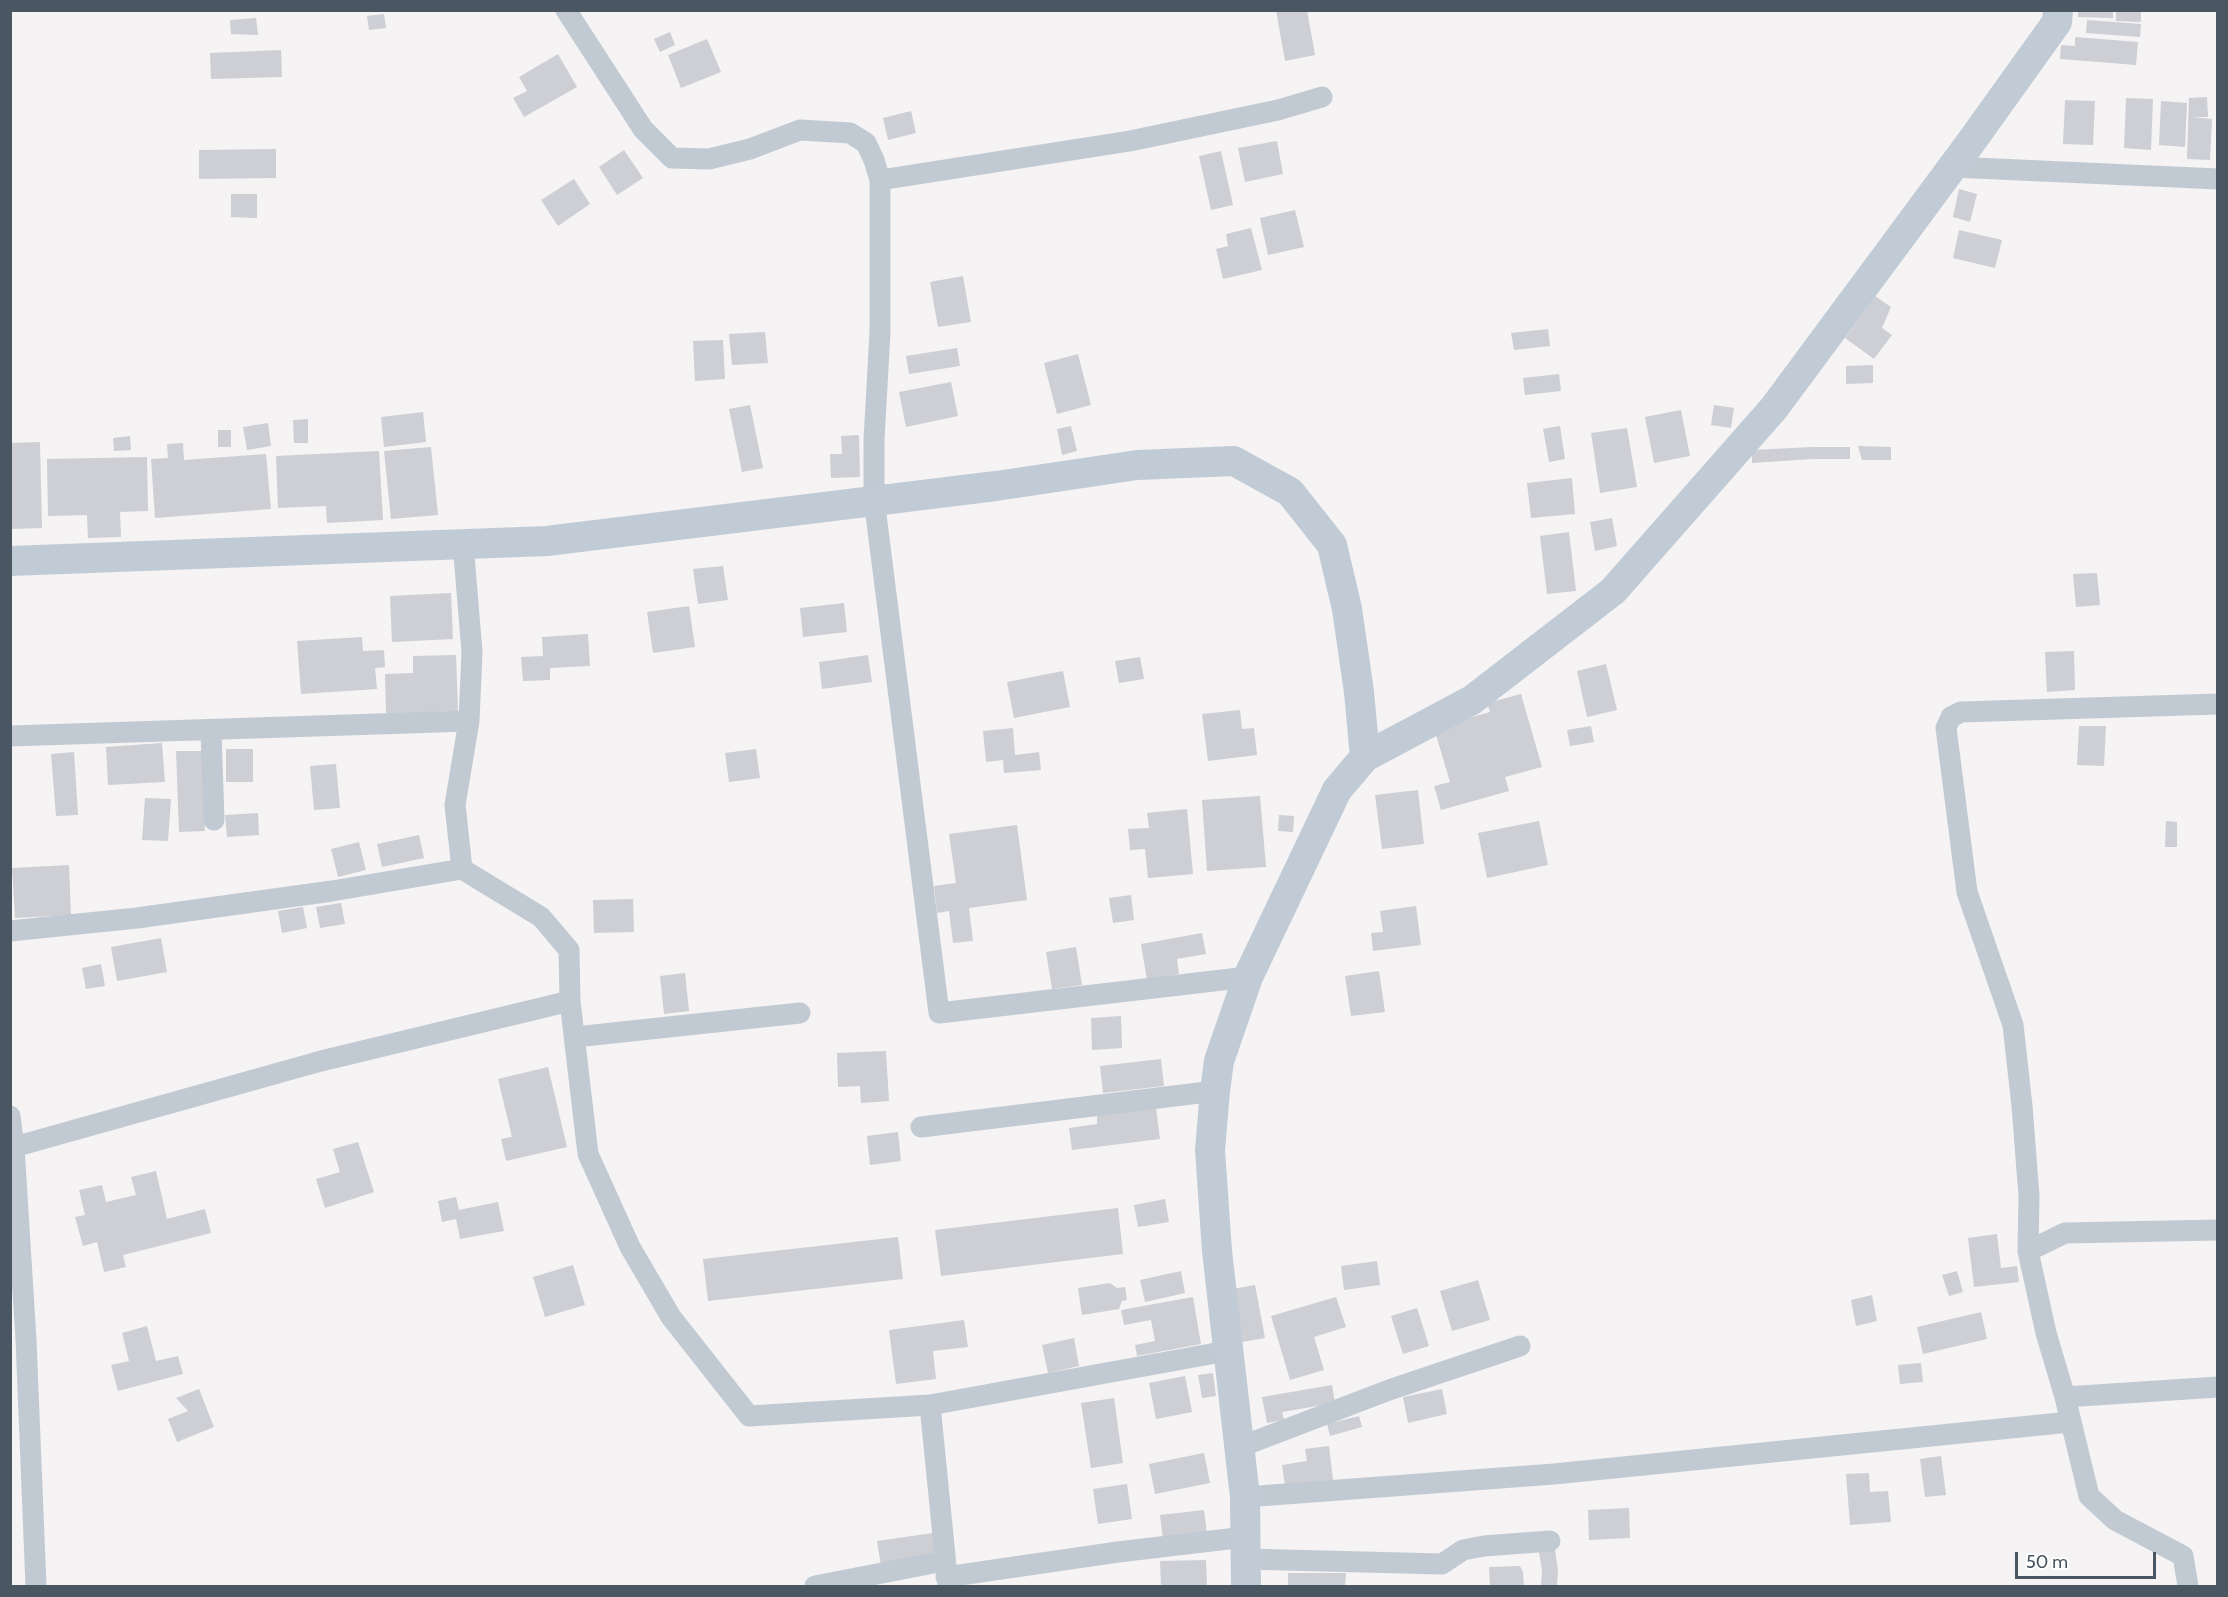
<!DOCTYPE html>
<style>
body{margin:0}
#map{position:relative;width:2228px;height:1597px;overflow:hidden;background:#f5f3f3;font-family:Cabin,sans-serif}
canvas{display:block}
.frame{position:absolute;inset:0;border:12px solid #4a5661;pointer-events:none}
.scale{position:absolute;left:2015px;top:1552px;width:141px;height:27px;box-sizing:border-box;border:3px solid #4a5661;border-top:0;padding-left:8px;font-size:18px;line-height:21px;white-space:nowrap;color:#4a5661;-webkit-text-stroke:4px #fff;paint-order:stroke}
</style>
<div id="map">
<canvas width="2228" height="1597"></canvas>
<div class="frame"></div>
<div class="scale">50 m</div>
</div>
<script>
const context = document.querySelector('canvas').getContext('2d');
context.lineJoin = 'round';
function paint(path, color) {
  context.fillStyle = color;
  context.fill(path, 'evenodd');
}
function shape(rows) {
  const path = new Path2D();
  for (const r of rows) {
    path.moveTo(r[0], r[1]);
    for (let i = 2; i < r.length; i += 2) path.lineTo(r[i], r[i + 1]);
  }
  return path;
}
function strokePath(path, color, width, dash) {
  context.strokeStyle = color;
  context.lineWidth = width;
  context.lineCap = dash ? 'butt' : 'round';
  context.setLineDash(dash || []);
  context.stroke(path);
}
const building = shape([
 [1276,10,1307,10,1315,55,1285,61],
 [2078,10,2113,10,2113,18,2078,17],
 [2116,10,2141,10,2141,22,2116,21],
 [384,14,386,28,369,30,367,16],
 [256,18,258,35,231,34,230,20],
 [2087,20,2141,24,2140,37,2086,33],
 [670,32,675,45,660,52,654,39],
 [2075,37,2138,42,2136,65,2060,59,2061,45,2075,46],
 [707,39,721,72,681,88,668,55],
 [281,50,282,77,211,79,210,53],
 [558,54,577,87,524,117,513,98,527,91,519,77],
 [2207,97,2208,117,2192,117,2212,119,2210,160,2187,159,2189,98],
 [2126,98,2153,99,2151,150,2124,148],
 [2065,100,2095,101,2093,145,2063,144],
 [2161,101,2187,103,2185,147,2159,145],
 [911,111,916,133,888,140,883,118],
 [1277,141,1283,174,1245,182,1238,148],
 [276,149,276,178,199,179,199,150],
 [624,150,643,178,617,195,599,167],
 [1221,151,1233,205,1211,210,1199,156],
 [574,179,590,204,558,226,541,200],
 [1959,189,1977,194,1970,222,1953,217],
 [231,194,257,194,257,218,231,217],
 [1295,210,1304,247,1268,255,1260,218],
 [1251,228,1262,270,1223,279,1216,249,1228,246,1226,234],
 [1959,230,2002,240,1995,268,1953,258],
 [963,276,971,322,938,327,930,282],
 [1875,296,1891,307,1882,328,1892,335,1874,359,1845,338],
 [1548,329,1550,346,1514,350,1511,333],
 [765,332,768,363,732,365,729,334],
 [723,340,725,379,695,381,693,341],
 [957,348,960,366,909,374,906,356],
 [1078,354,1091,405,1057,414,1044,363],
 [1873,365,1873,383,1846,384,1846,366],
 [1559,374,1561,391,1525,395,1523,378],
 [951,382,958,416,906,427,899,392],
 [750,405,763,468,742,472,729,409],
 [1714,405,1734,408,1731,428,1711,425],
 [1681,410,1690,456,1654,463,1645,417],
 [423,412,426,442,384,447,381,417],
 [308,419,308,443,294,443,293,420],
 [268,423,271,446,247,450,243,427],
 [1071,426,1077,451,1062,455,1057,429],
 [1560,426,1565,459,1549,462,1543,429],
 [1627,428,1637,487,1600,493,1591,433],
 [218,430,231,430,231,447,218,447],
 [859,435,860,477,831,478,830,454,842,454,841,436],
 [130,436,131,450,114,451,113,438],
 [40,442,42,528,10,529,10,443],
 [183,443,184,460,266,454,271,509,155,518,151,459,168,458,167,444],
 [1858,446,1891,447,1891,460,1862,460],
 [431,447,438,515,391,519,384,451],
 [1812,447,1850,447,1850,459,1812,459,1752,463,1752,450],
 [379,451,383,520,327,523,326,506,278,508,276,456],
 [147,457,148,511,120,512,121,537,88,538,87,515,48,516,47,459],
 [1572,478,1575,514,1531,518,1527,483],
 [1612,518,1617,546,1595,551,1590,522],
 [1569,532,1576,591,1547,594,1540,536],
 [723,566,728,600,698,604,693,569],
 [2097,573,2100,605,2076,607,2073,574],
 [451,593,453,639,392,642,390,596],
 [844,603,847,632,803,637,800,608],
 [689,606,695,647,653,653,647,612],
 [588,634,590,666,550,668,550,680,523,681,521,657,543,656,542,637],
 [362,637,363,651,384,650,385,667,375,668,377,689,301,694,297,641],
 [2074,651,2075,690,2047,692,2045,652],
 [456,655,458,711,386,714,385,674,413,673,413,656],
 [868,655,872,682,822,689,819,662],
 [1140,657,1144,679,1119,683,1115,661],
 [1606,664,1617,710,1587,717,1577,671],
 [1063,671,1070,707,1014,718,1007,682],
 [1521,694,1542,767,1505,777,1509,791,1441,810,1434,786,1450,782,1434,728,1490,712,1487,703],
 [1240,710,1242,729,1254,728,1257,755,1208,761,1202,714],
 [1591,726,1594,742,1570,746,1567,730],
 [2079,726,2106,726,2104,766,2077,765],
 [1013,728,1015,755,1039,752,1041,770,1004,773,1003,760,986,762,983,731],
 [162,743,165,782,108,785,106,747],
 [226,749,253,749,253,782,226,782],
 [756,749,760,778,729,782,725,753],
 [176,751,202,751,205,831,179,832],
 [74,752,78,815,56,816,51,754],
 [336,764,340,808,314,810,310,766],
 [1418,790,1424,844,1382,849,1375,795],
 [1260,796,1266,867,1207,871,1202,800],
 [145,798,171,799,168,841,142,840],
 [1187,809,1193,874,1148,878,1145,849,1130,850,1128,829,1149,828,1147,813],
 [258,813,259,835,227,837,225,815],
 [1279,815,1294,816,1293,832,1278,831],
 [1539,821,1548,865,1487,878,1478,833],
 [2166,821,2177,822,2177,847,2165,847],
 [1017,825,1027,900,969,908,973,941,953,943,949,911,937,913,934,886,956,883,949,834],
 [419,835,424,858,382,867,377,844],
 [359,842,366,870,338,877,331,849],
 [69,865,71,915,15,918,12,868],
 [1131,895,1134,920,1113,923,1109,898],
 [633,899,634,932,594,933,593,900],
 [341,903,345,924,320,928,316,907],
 [1416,906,1421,945,1373,951,1371,933,1383,932,1380,911],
 [303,907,307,928,282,933,278,911],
 [1202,933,1206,954,1177,959,1179,974,1147,980,1141,944],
 [161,938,167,972,117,981,111,947],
 [1076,947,1082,985,1052,989,1046,952],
 [101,964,105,986,86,989,82,968],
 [1379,971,1385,1012,1351,1016,1345,976],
 [685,973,689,1011,664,1014,660,976],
 [1121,1016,1122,1048,1092,1050,1091,1018],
 [886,1051,889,1101,861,1103,860,1086,838,1087,837,1053],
 [1161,1059,1164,1086,1103,1093,1100,1066],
 [548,1067,567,1147,506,1161,501,1139,512,1137,498,1079],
 [1156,1108,1160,1139,1072,1150,1069,1128,1097,1124,1097,1115],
 [898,1132,901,1161,870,1165,867,1136],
 [358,1142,374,1192,325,1208,316,1179,340,1172,333,1149],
 [156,1171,167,1219,205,1209,211,1233,123,1255,126,1267,104,1272,97,1242,83,1246,75,1217,85,1215,79,1190,102,1185,106,1202,136,1195,131,1177],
 [456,1197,459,1210,498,1202,504,1231,460,1239,456,1219,442,1222,438,1201],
 [1165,1199,1169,1222,1138,1227,1134,1205],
 [1118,1208,1123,1254,941,1276,935,1230],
 [1997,1234,2001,1268,2017,1266,2019,1282,1974,1287,1968,1238],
 [898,1237,903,1279,708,1301,703,1259],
 [1377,1261,1380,1285,1344,1290,1341,1266],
 [573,1265,585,1305,545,1317,533,1277],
 [1181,1271,1185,1293,1145,1302,1140,1280],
 [1957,1271,1963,1292,1949,1296,1942,1275],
 [1478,1280,1490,1320,1452,1331,1440,1291],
 [1110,1283,1117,1288,1125,1287,1127,1300,1122,1301,1119,1309,1082,1315,1078,1288],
 [1255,1285,1265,1338,1242,1342,1233,1289],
 [1872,1295,1877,1321,1856,1326,1851,1300],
 [1193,1297,1201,1344,1137,1356,1135,1345,1155,1341,1151,1320,1124,1325,1121,1310],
 [1336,1297,1346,1327,1314,1337,1324,1370,1290,1380,1271,1316],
 [1417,1308,1429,1346,1403,1354,1391,1316],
 [1981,1312,1987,1339,1923,1354,1917,1327],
 [964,1320,968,1347,933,1351,936,1379,896,1384,889,1330],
 [147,1326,156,1361,178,1356,183,1374,118,1391,111,1365,129,1361,122,1333],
 [1074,1338,1079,1366,1048,1373,1042,1345],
 [1921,1363,1923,1382,1900,1384,1898,1365],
 [1213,1373,1216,1396,1202,1398,1198,1375],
 [1185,1376,1192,1412,1156,1419,1149,1383],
 [1332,1385,1335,1403,1282,1412,1284,1420,1267,1423,1262,1397],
 [199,1389,214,1427,177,1442,168,1419,188,1411,176,1398],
 [1442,1389,1447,1414,1408,1423,1403,1397],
 [1114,1398,1123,1463,1091,1468,1081,1403],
 [1359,1416,1362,1427,1330,1436,1327,1424],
 [1329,1446,1333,1480,1285,1486,1282,1465,1307,1461,1305,1449],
 [1204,1453,1210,1483,1155,1494,1149,1464],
 [1941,1456,1946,1495,1925,1497,1920,1459],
 [1869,1473,1870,1492,1888,1491,1891,1522,1850,1525,1846,1474],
 [1127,1484,1132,1519,1098,1524,1093,1489],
 [1629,1508,1630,1538,1589,1540,1588,1510],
 [1204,1510,1207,1534,1163,1540,1160,1515],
 [933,1533,937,1558,881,1566,877,1541],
 [1555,1550,1558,1570,1557,1586,1541,1586,1542,1571,1539,1552],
 [1206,1560,1207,1586,1161,1586,1160,1561],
 [1520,1566,1523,1572,1524,1586,1490,1586,1489,1567],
 [1288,1573,1346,1573,1345,1586,1288,1586]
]);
const street = shape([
 [566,10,643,129,672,158,709,159,750,149,800,130,850,133,866,143,874,160,880,180,880,332,874,440,874,499,939,1013,1248,977],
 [1953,167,2218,179],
 [880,180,1130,141,1278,110,1322,97],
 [463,543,472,652,469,721,455,805,462,869,541,917,569,950,570,1001,588,1154,630,1247,671,1317,749,1416,930,1405,1227,1351],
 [211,731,214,820],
 [10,736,469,721],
 [10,931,137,918,332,891,462,869],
 [575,1037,800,1013],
 [10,1116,14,1147,26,1340,36,1586],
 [921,1127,1215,1091],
 [14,1147,321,1061,570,1001],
 [2028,1251,2029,1196,2022,1106,2013,1025,1967,892,1946,728,1951,717,1961,712,2218,704],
 [2065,1397,2046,1333,2028,1251,2065,1233,2218,1230],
 [930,1405,948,1586],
 [1240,1447,1389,1390,1520,1346],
 [1245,1497,1554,1474,2070,1422],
 [1245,1559,1442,1564,1463,1550,1484,1546,1550,1541],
 [946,1577,1118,1552,1245,1537],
 [815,1586,944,1561],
 [2188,1586,2183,1556,2115,1520,2089,1496,2065,1397,2218,1387]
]);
const secondary = shape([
 [10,561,547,541,996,486,1137,465,1234,461,1290,492,1332,545,1347,609,1359,692,1365,757,1337,790,1248,977,1219,1061,1215,1091,1210,1150,1217,1251,1245,1497,1246,1586],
 [1365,757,1472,700,1613,591,1774,408,1971,142,2057,22,2058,10]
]);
paint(building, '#cdcfd5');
strokePath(street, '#c1cad2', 21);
strokePath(secondary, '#c1cbd6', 30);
</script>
